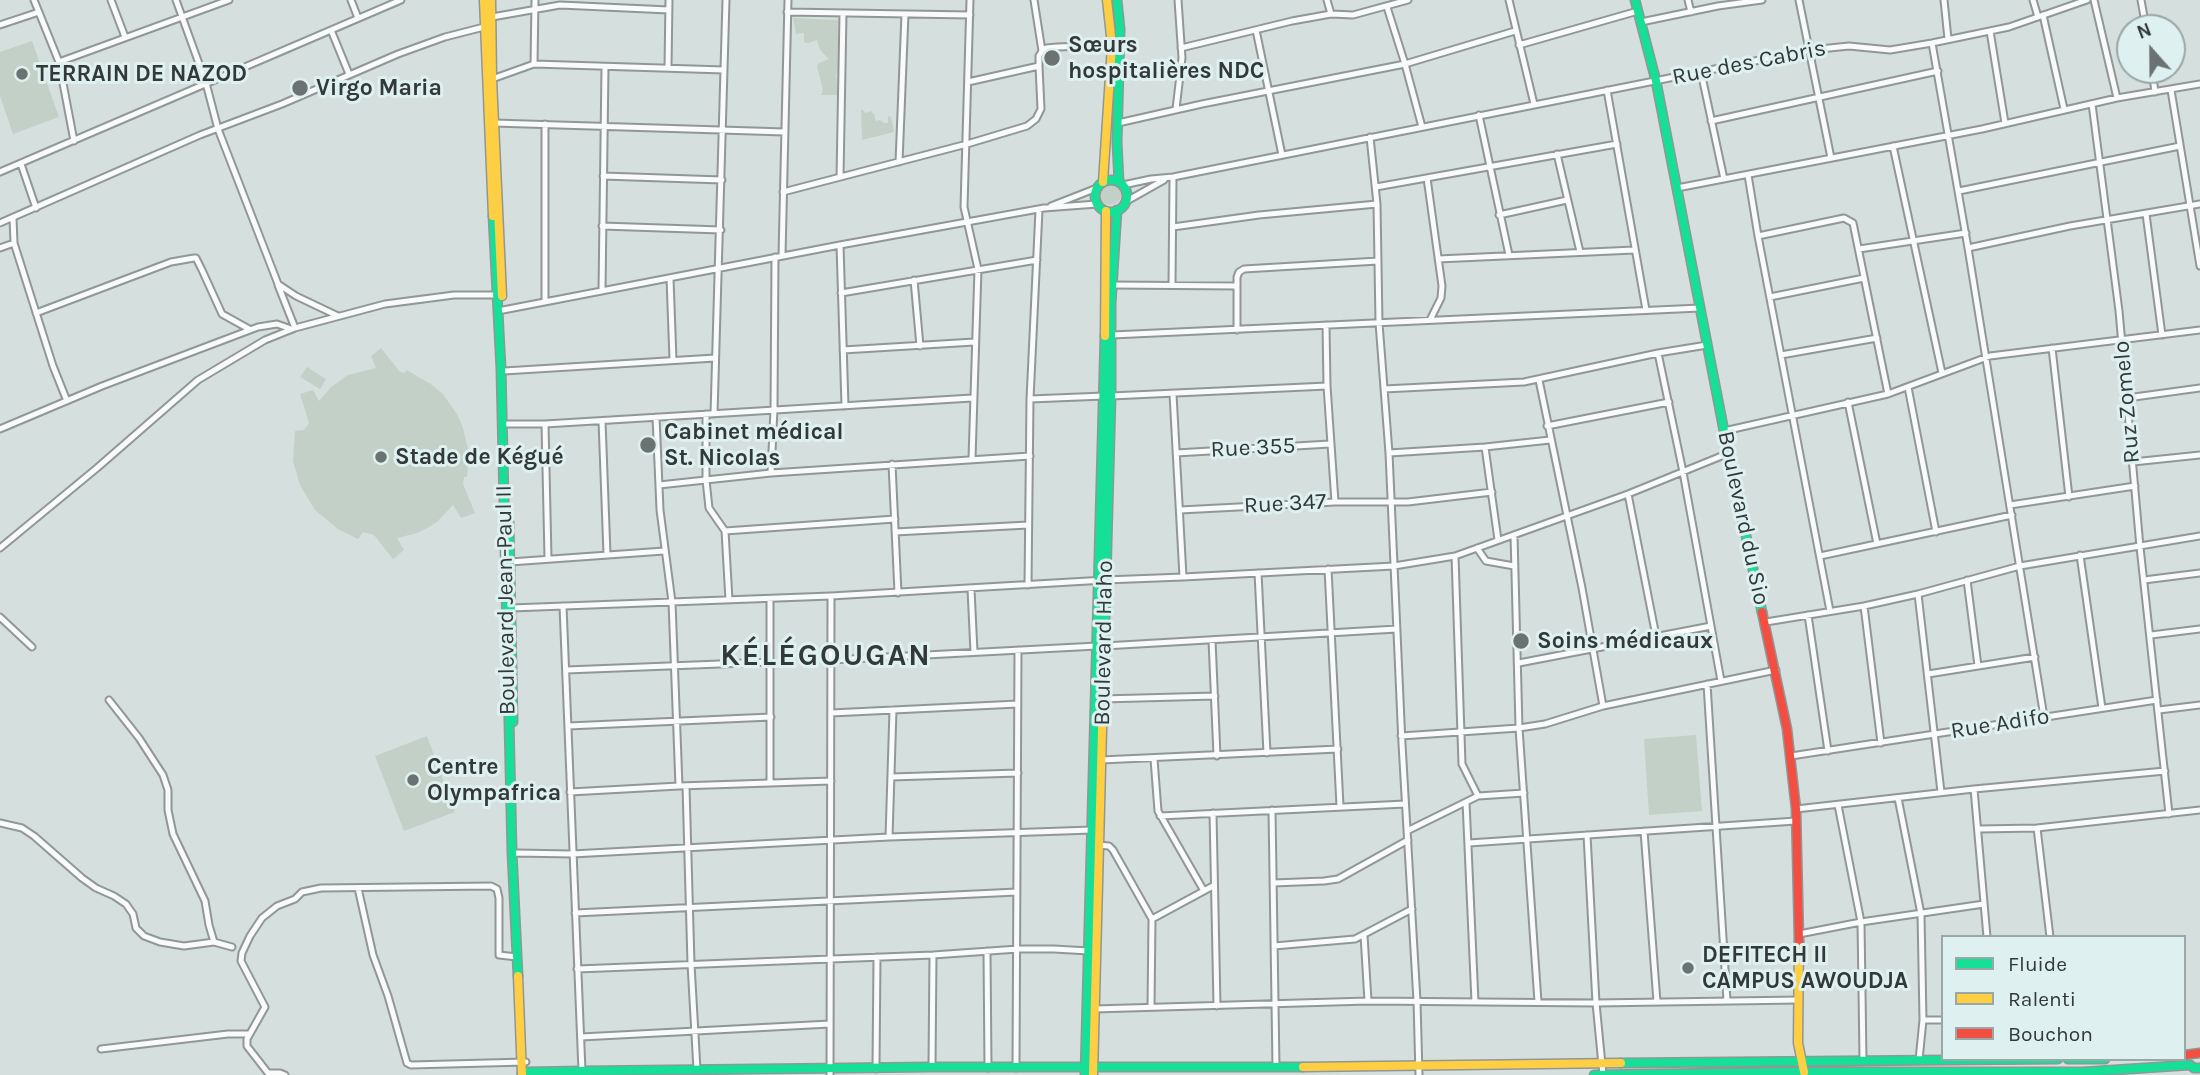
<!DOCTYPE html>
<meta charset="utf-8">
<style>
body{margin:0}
#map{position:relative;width:2200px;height:1075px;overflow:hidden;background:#d5dfde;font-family:Karla,sans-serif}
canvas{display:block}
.legend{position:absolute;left:1941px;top:935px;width:245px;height:126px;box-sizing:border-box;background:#def0ef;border:2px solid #99a7a6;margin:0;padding:9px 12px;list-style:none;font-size:21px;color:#323938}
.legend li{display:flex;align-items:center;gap:14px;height:35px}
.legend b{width:35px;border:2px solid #99a7a6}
.north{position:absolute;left:2116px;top:14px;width:70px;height:70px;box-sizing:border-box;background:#def0ef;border:2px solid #99a7a6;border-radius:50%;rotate:339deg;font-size:19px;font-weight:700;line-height:28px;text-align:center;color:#323938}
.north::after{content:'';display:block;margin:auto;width:24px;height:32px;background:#6b7372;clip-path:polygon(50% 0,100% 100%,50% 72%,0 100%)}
</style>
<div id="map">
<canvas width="2200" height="1075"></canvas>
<ul class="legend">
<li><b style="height:9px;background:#16e098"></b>Fluide</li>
<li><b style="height:9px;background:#ffcf43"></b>Ralenti</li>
<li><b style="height:9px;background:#f24e42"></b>Bouchon</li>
</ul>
<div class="north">N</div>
</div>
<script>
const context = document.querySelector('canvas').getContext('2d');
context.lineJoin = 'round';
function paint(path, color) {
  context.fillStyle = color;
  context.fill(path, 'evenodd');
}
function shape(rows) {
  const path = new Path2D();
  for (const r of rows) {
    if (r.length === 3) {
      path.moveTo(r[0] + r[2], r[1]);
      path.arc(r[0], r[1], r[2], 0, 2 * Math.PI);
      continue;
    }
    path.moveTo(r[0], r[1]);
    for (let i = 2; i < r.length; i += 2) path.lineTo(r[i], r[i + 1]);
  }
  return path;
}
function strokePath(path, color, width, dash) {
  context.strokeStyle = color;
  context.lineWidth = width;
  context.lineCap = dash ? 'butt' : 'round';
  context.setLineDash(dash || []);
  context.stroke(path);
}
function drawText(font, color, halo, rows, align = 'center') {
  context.font = font + ' Karla,sans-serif';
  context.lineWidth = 6;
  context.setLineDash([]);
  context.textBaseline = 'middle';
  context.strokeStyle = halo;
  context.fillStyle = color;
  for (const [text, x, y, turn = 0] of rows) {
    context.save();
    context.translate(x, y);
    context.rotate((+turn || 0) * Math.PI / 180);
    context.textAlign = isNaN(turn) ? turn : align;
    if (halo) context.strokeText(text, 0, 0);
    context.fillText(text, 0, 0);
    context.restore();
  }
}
const green = shape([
 [793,18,838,20,838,71,836,74,838,95,821,95,823,90,817,66,819,63,829,59,820,50,817,40,808,43,804,42,804,33,796,34],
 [32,41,59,117,13,134,0,96,0,52],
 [861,109,866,113,871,111,874,114,876,121,880,120,884,123,888,123,888,116,891,117,894,132,862,140],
 [1110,194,11],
 [381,348,400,372,405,373,407,370,432,385,443,394,458,416,463,428,469,453,467,477,464,477,463,484,475,513,461,518,453,505,437,522,427,528,417,533,397,538,404,550,393,559,374,535,363,532,358,539,338,529,315,510,300,485,293,461,295,431,304,430,309,423,300,394,313,390,319,401,331,387,348,375,376,368,371,356],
 [307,367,326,379,320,389,300,377],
 [1696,735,1702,811,1649,815,1644,739],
 [427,736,455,812,404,831,375,756]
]);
const street = shape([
 [34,0,59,62,74,141],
 [111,0,125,37],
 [176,0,206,83,218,129,278,284,296,296,338,316],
 [351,0,358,18],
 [970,0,964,207,978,269,972,459],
 [1034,0,1042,51],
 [1327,0,1331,14],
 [1509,0,1534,104],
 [1688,0,1691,12],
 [1799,0,1831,158],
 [1944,0,1948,39],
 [2033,0,2038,17],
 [2094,0,2117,98],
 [2141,0,2146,28],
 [1387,7,1405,64,1515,31],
 [787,12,970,15],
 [2043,15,2064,109],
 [492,17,560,5,669,10],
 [1641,22,1718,6,1762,0],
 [0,25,39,12],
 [331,30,349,74],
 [1256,30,1282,155],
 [1990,31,2005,123],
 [1932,43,1968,248,2044,717],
 [1519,45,1638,11],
 [1181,48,1292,21,1331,14,1353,15,1408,0],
 [59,62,229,0],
 [534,64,535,0],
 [668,68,669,0],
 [2152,70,2155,92],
 [1701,72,1724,179],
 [492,79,534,64,724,70],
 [968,82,1039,66],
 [1607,90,1646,310],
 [2171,90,2200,266],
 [2092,104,2119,311,2140,547,2169,814],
 [1176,109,1182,58,1178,0],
 [1479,115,1509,255],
 [1711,121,1938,71],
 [494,123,785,132],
 [1118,123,1202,104,1405,64,1422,127],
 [1370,137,1377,204,1379,323,1389,453,1402,744,1417,1001,1419,1075],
 [1893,146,1942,373],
 [1557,154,1580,252],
 [899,162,905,14],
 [21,164,36,208],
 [0,172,401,0],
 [1748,175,1758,236,1830,611],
 [603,176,722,180],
 [840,177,843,13],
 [1427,178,1442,286,1441,298,1430,320],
 [1123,185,1151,179,1173,177,1810,50,1849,46,1890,50,1932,43,2009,27,2087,0],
 [1376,187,1617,144],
 [1677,188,1982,129,2117,98,2200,84],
 [1959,191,2180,146],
 [783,192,967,144,1027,126,1036,119,1041,109,1039,66,1039,56,1042,51,1046,48,1057,47,1112,45],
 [1125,202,1164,180],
 [1051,206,1097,188],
 [2146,214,2162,335],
 [1499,215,1567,200],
 [13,218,14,243,53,366,67,401],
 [0,223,200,135,282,104,398,54,445,37,484,27],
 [602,226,721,230],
 [1173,227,1259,215,1377,204],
 [1758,236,1844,218,1853,223,1888,394],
 [840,245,845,406],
 [0,248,14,243],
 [1968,248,2070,226,2200,204],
 [1859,249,1966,233],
 [782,256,788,0],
 [1438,259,1634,250],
 [670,278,673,360],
 [914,280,920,346],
 [278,285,295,328],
 [1112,285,1237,286],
 [1172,285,1173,177],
 [602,291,605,67],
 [841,293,1037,260],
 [1770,297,1864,278],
 [545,302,545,124],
 [503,310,840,245,1044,208,1097,204],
 [36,313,171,262,194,258,196,258,202,270,222,314,249,329],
 [1326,325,1327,386,1335,502],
 [1237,330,1237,277,1239,272,1244,269,1378,261],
 [1112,335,1700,308],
 [2052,348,2069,497],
 [843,350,974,342],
 [1658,353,1683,472,1721,681],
 [1781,355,1877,338],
 [504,371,715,358],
 [1539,380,1582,588,1603,706],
 [1908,387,1936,532],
 [1384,389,1524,382,1658,353,1707,345],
 [1173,394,1183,577],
 [1111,396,1327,386],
 [2127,398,2200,388],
 [1030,399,1104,396],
 [1848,402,1877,544],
 [706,414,706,480,709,508,725,531,729,600],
 [714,414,726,0],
 [656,417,660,510,672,602,679,786],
 [602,421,607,554],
 [507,424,545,424,972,398],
 [545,424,548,558],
 [1547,426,1669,402],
 [0,429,102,386,258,327,277,324,291,329],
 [1724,431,1888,394,1990,356,2200,330],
 [1485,447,1498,540],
 [1176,453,1330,444],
 [1389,453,1485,447,1550,440],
 [2133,462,2200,455],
 [892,464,898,593],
 [771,473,774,409,775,257],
 [659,485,771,473,1030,456],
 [1628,494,1656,636],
 [2010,505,2135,486],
 [1180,510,1335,502,1408,502,1492,492],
 [725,531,895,519],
 [895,532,1028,525],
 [1514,535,1519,728,1538,1002],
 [0,548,97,468,198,380,265,340,295,328,385,304,454,295,499,295],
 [1477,548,1486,561,1514,566],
 [2080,555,2102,708],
 [1455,556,1462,764,1478,796],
 [1820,556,2012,515],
 [510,562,664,551],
 [1328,569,1340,806],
 [1258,573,1267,753],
 [1967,580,1978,666],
 [2144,580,2200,573],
 [1028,585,1030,399,1039,210],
 [971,589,974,652],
 [1918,594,1941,792],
 [563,606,582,1071],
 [1864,606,1881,743],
 [511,608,831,596,1105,580,1183,577,1394,566,1455,556,1628,494,1729,453],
 [1808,615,1828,751],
 [0,617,32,647],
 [1766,622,1864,606,1918,594,2020,566,2200,536],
 [2151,635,2200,629],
 [1212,640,1217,756],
 [1104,646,1397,629],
 [831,660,1097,646],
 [1519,663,1711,626],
 [566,670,771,662],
 [1928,674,2035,657],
 [1707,684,1727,1001],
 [1102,699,1215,696],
 [109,700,139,738,163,775,168,790,168,810,173,834,205,901,209,925,214,942],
 [2159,710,2200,705],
 [831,713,1018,704],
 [568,726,771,717],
 [1401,736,1519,728,1545,724,1603,706,1776,670],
 [1791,756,2157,700],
 [1154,759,1158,811,1204,891],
 [1101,760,1338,749],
 [891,777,1018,773],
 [770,783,770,599],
 [686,786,691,964,697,1070],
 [1974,789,1987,937],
 [570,792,679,786,831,781],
 [1898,798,1921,914,1923,1020,1919,1060],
 [1466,802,1475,1002],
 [1838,805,1861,922,1863,1060],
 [1796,809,1974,789,2165,771],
 [1272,810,1276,1067],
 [1213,813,1217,1006],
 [1160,816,1405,804],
 [0,823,22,828,34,836,82,878,96,888,114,896,126,904,133,914,136,928,144,936,160,942,184,946,214,942,232,947],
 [2037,828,2050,937],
 [1979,829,2037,828,2200,810],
 [1407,831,1478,796,1524,793],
 [1644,831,1657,1002],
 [1587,835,1596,1003,1603,1075],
 [889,837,893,710],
 [1469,843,1796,821],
 [1098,845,1109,846,1113,850,1152,919,1151,1007],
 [512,854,516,853,572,854,889,837,1092,830],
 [1273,883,1324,881,1338,879,1408,840],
 [358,888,373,955,388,996,407,1063,411,1065,526,1062],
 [575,913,1017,892],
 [1152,919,1213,886],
 [1799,934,1861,922,1984,904],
 [1364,935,1368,1001],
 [1274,946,1355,939,1412,909],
 [987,951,988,1068],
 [577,969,933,955,1018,949,1054,949,1089,951],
 [1094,1009,1368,1001,1596,1003,1799,1000],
 [1923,1020,1943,1020],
 [581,1037,830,1024],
 [101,1049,228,1034,249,1034],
 [932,1067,933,955],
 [1016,1068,1018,650],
 [876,1069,877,957],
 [285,1075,280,1073,268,1073,247,1046,247,1039,265,1007,241,961,242,953,250,936,262,918,277,906,295,899,302,892,321,888,491,886,497,889,499,898,499,955,517,957],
 [830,1075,831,596]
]);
const fast = shape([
 [1117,0,1120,29,1117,142,1119,182],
 [1635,0,1656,81,1724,431,1762,612],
 [1111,196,16],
 [493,216,501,369,512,852,518,976],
 [509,522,513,722],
 [1103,691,1111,396,1111,304,1117,210],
 [2068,1059,2105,1059],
 [1621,1063,2058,1059],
 [522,1074,527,1072,582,1071,932,1067,1303,1067],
 [1085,1075,1105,336],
 [1594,1075,1792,1072,2083,1072,2190,1065,2194,1068,2200,1068]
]);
const slow = shape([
 [484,0,493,216],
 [491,0,492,79,502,296],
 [1103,182,1112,45,1107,0],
 [1105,336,1106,211],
 [1799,941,1798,1043,1804,1072],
 [518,976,522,1075],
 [1303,1067,1621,1063],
 [1093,1075,1103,691]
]);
const jam = shape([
 [1762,612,1787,729,1796,809,1799,941],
 [2184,1055,2200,1053]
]);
const markers = [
 [1052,58,9,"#6b7372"],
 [22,74,7,"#6b7372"],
 [300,88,9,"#6b7372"],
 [648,445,9,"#6b7372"],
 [381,457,7,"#6b7372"],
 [1521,641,9,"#6b7372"],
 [413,780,7,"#6b7372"],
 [1688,968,7,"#6b7372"]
];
const poiNames = [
 ["Sœurs",1068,45],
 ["hospitalières NDC",1068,71],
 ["TERRAIN DE NAZOD",36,74],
 ["Virgo Maria",316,88],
 ["Cabinet médical",664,432],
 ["St. Nicolas",664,458],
 ["Stade de Kégué",395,457],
 ["Soins médicaux",1537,641],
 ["Centre",427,767],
 ["Olympafrica",427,793],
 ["DEFITECH II",1702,955],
 ["CAMPUS AWOUDJA",1702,981]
];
const streetNames = [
 ["Rue des Cabris",1749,63,-11],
 ["Ruz Zomelo",2127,402,-95],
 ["Rue 355",1253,448,-3],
 ["Rue 347",1285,504,-3],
 ["Boulevard du Sio",1743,518,78],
 ["Boulevard Jean-Paul II",506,600,-91],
 ["Boulevard Haho",1104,643,-89],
 ["Rue Adifo",2000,724,-9]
];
const districtNames = [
 ["KÉLÉGOUGAN",826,656]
];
paint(green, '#c2d0c8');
strokePath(street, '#909796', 9);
strokePath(fast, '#909796', 11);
strokePath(slow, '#909796', 11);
strokePath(jam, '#909796', 11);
strokePath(street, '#f9fafa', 5);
strokePath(fast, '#16e098', 8);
strokePath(slow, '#ffcf43', 8);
strokePath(jam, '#f24e42', 8);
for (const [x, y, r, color] of markers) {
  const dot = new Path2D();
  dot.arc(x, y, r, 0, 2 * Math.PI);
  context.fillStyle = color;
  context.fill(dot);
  strokePath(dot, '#def0ef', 2.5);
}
drawText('bold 23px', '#323938', '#def0ef', poiNames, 'left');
drawText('23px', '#323938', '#def0ef', streetNames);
context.letterSpacing = '2px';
drawText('bold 30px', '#323938', '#def0ef', districtNames);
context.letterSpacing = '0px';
</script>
